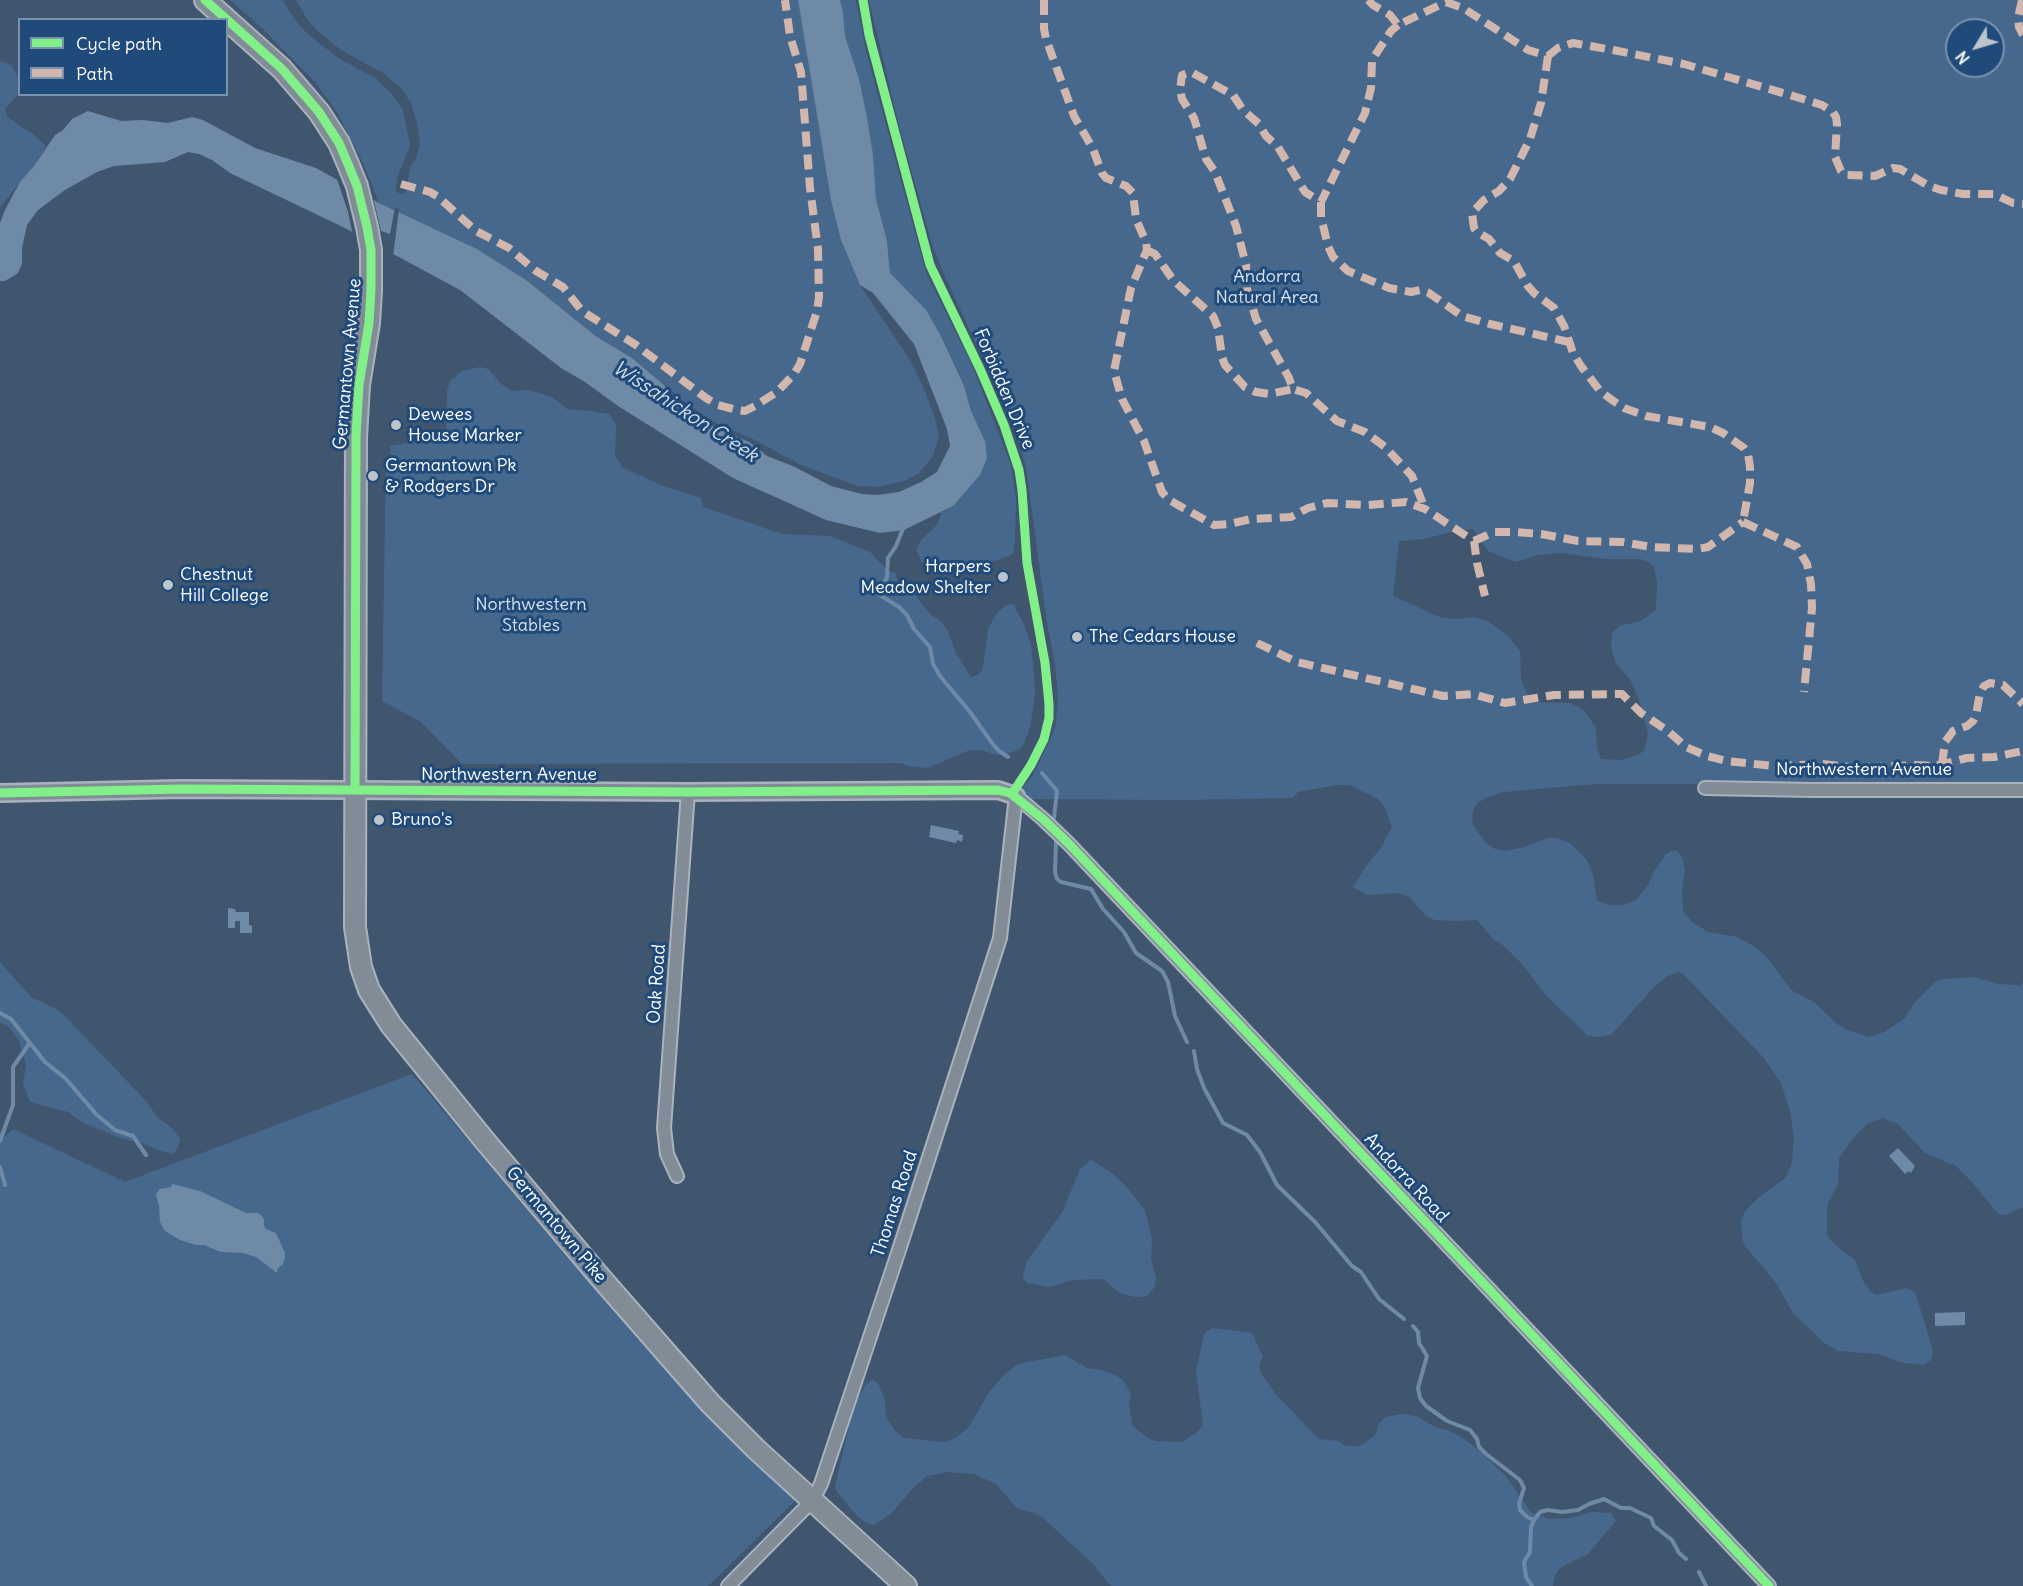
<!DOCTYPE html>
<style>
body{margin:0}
#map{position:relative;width:2023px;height:1586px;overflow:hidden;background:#40566e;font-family:Delius,sans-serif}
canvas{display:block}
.legend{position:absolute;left:18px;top:18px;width:210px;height:78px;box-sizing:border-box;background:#1f4a7a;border:2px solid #7992af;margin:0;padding:8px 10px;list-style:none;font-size:18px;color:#fff}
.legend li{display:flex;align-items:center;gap:12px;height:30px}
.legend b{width:30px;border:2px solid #7992af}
.north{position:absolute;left:1945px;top:18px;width:60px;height:60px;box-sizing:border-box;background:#1f4a7a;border:2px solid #7992af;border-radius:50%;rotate:232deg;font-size:16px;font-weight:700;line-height:24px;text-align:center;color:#fff}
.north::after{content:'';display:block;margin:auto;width:21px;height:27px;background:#bcc4cc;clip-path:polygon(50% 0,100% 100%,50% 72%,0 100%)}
</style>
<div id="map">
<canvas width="2023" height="1586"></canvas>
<ul class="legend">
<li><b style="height:8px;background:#82f089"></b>Cycle path</li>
<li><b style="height:8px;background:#d1b7ad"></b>Path</li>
</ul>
<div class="north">N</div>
</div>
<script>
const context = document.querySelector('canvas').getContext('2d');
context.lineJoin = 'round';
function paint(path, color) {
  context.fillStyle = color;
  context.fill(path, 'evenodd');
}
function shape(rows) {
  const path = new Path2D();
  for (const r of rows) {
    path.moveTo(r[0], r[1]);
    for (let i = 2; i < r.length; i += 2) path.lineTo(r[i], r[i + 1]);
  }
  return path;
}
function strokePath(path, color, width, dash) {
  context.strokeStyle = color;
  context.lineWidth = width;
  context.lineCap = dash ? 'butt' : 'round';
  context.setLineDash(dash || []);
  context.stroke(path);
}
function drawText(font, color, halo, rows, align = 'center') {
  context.font = font + ' Delius,sans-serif';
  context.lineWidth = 6;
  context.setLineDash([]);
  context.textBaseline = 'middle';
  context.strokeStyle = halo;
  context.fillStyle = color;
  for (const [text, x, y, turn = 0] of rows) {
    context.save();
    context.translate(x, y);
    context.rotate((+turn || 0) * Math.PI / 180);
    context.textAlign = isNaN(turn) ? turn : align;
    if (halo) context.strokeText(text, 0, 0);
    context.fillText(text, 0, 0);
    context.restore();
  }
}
const green = shape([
 [230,0,282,0,299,25,311,37,340,59,375,78,392,94,403,110,410,146,398,175,396,189,396,192,403,194,406,191,410,168,416,158,420,145,417,122,411,103,401,88,383,73,341,50,320,33,307,19,296,0,798,0,831,200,841,240,860,285,910,360,924,389,935,418,939,437,932,458,919,473,904,481,877,487,858,486,801,465,751,438,714,422,687,404,632,358,597,337,526,280,477,249,379,203,363,163,337,112,315,82,262,28],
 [840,0,856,0,866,51,926,273,972,365,1011,465,1016,499,1015,540,1013,554,998,560,949,570,934,570,922,562,916,551,921,540,937,525,942,512,953,506,985,441,971,411,964,386,942,337,890,273,887,241,876,199,873,154,866,112,859,79,845,36,843,13],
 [869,0,2023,0,2023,785,1599,784,1559,787,1504,792,1488,797,1477,803,1472,815,1473,825,1486,843,1495,849,1505,851,1525,847,1548,838,1557,838,1571,844,1587,860,1593,875,1597,901,1611,905,1622,905,1636,900,1649,884,1652,875,1666,854,1675,850,1679,853,1683,860,1685,871,1682,890,1683,911,1691,921,1708,932,1737,937,1751,944,1767,957,1791,990,1814,1002,1837,1024,1850,1031,1869,1037,1884,1032,1904,1019,1915,1002,1934,983,1943,979,1974,977,1999,984,2016,985,2021,986,2023,982,2023,1207,2007,1215,1998,1214,1973,1183,1956,1166,1925,1153,1898,1124,1883,1118,1867,1124,1850,1142,1839,1158,1838,1184,1827,1206,1827,1235,1834,1244,1855,1260,1863,1281,1872,1293,1877,1295,1906,1288,1915,1292,1933,1350,1931,1360,1923,1365,1904,1363,1879,1354,1838,1351,1824,1343,1793,1313,1777,1284,1746,1247,1743,1242,1741,1221,1745,1211,1759,1197,1785,1178,1792,1163,1794,1138,1790,1111,1781,1083,1763,1057,1683,974,1678,972,1668,976,1655,986,1611,1035,1597,1037,1587,1035,1545,994,1523,965,1503,945,1494,940,1477,920,1457,921,1435,920,1426,916,1408,896,1398,893,1368,895,1353,888,1364,869,1382,846,1392,827,1385,808,1378,799,1349,785,1337,785,1298,792,1293,798,1182,800,1031,799,1023,791,1023,787,1033,775,1052,736,1056,724,1058,699,1055,663,1047,623,1026,467,1017,435,1003,402,942,270,931,241,899,126],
 [1957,30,1993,30,1993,66,1957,66],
 [1473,529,1488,551,1515,562,1538,555,1561,553,1607,559,1641,559,1654,566,1657,583,1656,610,1639,622,1621,625,1612,633,1611,648,1616,663,1630,679,1639,700,1648,733,1645,749,1640,754,1622,760,1601,759,1597,748,1596,728,1584,710,1570,703,1535,702,1530,699,1521,681,1520,651,1508,636,1489,622,1475,617,1460,619,1442,618,1393,596,1399,541,1424,539,1455,531],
 [0,61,11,65,19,78,19,93,5,109,7,116,21,127,32,133,46,146,34,166,0,207],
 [480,367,488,369,501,384,512,391,529,390,552,397,567,409,590,411,609,414,616,425,615,456,623,468,663,486,701,498,703,507,782,534,830,536,870,552,888,571,896,573,897,580,910,589,931,615,941,621,948,632,956,653,971,677,978,675,983,668,988,629,997,613,1006,605,1013,604,1024,624,1031,645,1034,673,1035,695,1030,728,1024,743,1019,750,1005,754,997,755,981,750,970,750,927,768,908,766,901,763,462,764,421,722,382,701,386,463,391,463,390,446,441,437,446,430,447,391,450,381,462,371],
 [0,962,31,997,60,1011,146,1101,157,1117,173,1129,180,1139,178,1148,173,1154,157,1150,143,1143,120,1138,82,1122,68,1112,30,1102,23,1083,26,1065,19,1041,10,1028,0,1022],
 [412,1074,561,1250,709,1417,795,1501,708,1586,0,1586,0,1141,13,1129,125,1182],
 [1091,1160,1112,1173,1126,1186,1145,1211,1152,1239,1151,1259,1156,1278,1154,1288,1147,1296,1136,1297,1126,1295,1117,1291,1105,1280,1099,1279,1073,1280,1049,1287,1028,1283,1024,1280,1023,1275,1027,1261,1062,1213,1080,1169],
 [1212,1328,1252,1333,1263,1357,1259,1366,1260,1372,1277,1396,1319,1439,1338,1441,1346,1446,1360,1446,1373,1437,1376,1434,1379,1424,1386,1417,1401,1414,1416,1416,1437,1428,1447,1430,1461,1437,1476,1448,1505,1475,1531,1512,1548,1519,1572,1518,1591,1512,1611,1513,1616,1521,1588,1554,1561,1567,1555,1575,1553,1586,1111,1586,1092,1563,1042,1517,1035,1513,1018,1509,996,1484,974,1474,948,1472,927,1476,912,1489,891,1514,874,1525,867,1523,857,1516,837,1492,835,1486,850,1422,857,1400,866,1384,872,1380,878,1383,885,1400,886,1417,896,1432,904,1438,944,1442,954,1439,969,1427,989,1392,1006,1373,1018,1364,1065,1355,1087,1368,1101,1370,1115,1375,1123,1380,1131,1394,1129,1404,1132,1425,1146,1437,1155,1441,1179,1442,1184,1441,1196,1433,1203,1425,1196,1371,1204,1334]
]);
const water = shape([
 [798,0,840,0,843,13,845,36,859,79,866,112,873,154,876,199,887,241,890,273,926,310,942,338,964,386,971,411,985,441,987,458,980,475,953,506,904,530,880,533,826,520,733,478,618,406,585,382,561,368,460,290,345,228,230,173,212,160,199,154,188,152,165,162,114,166,97,172,65,190,38,210,27,225,22,248,22,264,18,273,5,281,0,281,0,223,5,210,20,182,34,166,55,135,63,130,72,119,88,111,121,121,143,120,168,123,192,117,203,120,255,148,316,168,379,203,477,249,526,280,597,337,632,358,664,385,677,405,693,418,749,442,767,456,795,467,831,486,862,494,878,495,899,492,921,482,937,472,950,446,947,429,914,344,873,293,860,285,841,240,831,200],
 [931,825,959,831,958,834,963,835,962,842,957,840,956,843,929,837],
 [228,908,235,909,236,912,249,912,249,925,252,926,252,933,240,933,240,921,235,921,235,928,228,928],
 [1898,1148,1915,1166,1911,1173,1909,1171,1905,1174,1889,1156],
 [172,1184,200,1191,246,1213,258,1213,261,1215,264,1219,264,1226,266,1229,276,1233,285,1253,285,1258,283,1264,277,1269,277,1273,256,1257,243,1253,221,1252,204,1245,196,1245,180,1240,165,1231,160,1222,159,1206,156,1194,160,1189,171,1187],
 [1965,1312,1965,1325,1935,1326,1935,1313]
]);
const pier = shape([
 [336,176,373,197,381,231,390,234,395,207,399,209,393,257,353,236,348,212]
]);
const stream = shape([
 [904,526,896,546,888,558,887,577,884,583,875,589,875,592,899,607,907,615,914,629,930,647,933,664,940,676,970,712,992,743,999,751,1008,757],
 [1042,773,1057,791,1054,818],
 [1056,842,1055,872,1057,879,1061,882,1091,889,1103,909,1124,932,1136,953,1162,971,1168,982,1175,1016,1187,1042],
 [0,1013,11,1019,45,1062,65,1078,97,1115,115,1130,133,1136,146,1155],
 [1194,1051,1197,1069,1204,1088,1223,1123,1247,1135,1260,1152,1277,1185,1315,1222,1352,1266,1361,1272,1379,1299,1404,1319],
 [0,1141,13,1105,13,1067,29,1044],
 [0,1167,5,1185],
 [1413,1326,1418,1332,1419,1343,1427,1356,1418,1388,1420,1398,1426,1406,1447,1421,1470,1430,1477,1439,1479,1447,1486,1454,1520,1480,1524,1488,1519,1504,1520,1510,1527,1517,1534,1520,1540,1512,1548,1510,1562,1512,1578,1510,1589,1504,1604,1499,1621,1508,1630,1508,1651,1518,1654,1526,1672,1540,1679,1553,1686,1559],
 [1699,1572,1706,1586],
 [1532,1586,1526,1577,1524,1562,1530,1552,1531,1527,1534,1520]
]);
const minor = shape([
 [1705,788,1812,790,2023,790],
 [1016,796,1043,819,1069,844,1769,1586],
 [677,1176,667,1154,664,1128,688,792],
 [728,1586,812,1501,821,1484,900,1247,1000,938,1016,796]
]);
const tertiary = shape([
 [0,793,181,789,688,792,998,790,1016,796]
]);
const primary = shape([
 [205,0,282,69,319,112,339,143,348,164,357,186,367,227,371,250,371,290,369,323,359,385,356,437,355,927,361,967,369,990,391,1025,485,1141,600,1277,710,1403,757,1450,906,1586]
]);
const quiet = shape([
 [1044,0,1044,29,1046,39,1074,116,1093,149,1102,173,1106,178,1126,186,1133,193,1136,219,1146,242,1147,250,1131,288,1114,371,1122,399,1144,441,1162,492,1169,500,1214,525,1229,524,1251,519,1291,517,1308,508,1327,503,1368,505,1406,502,1425,509,1474,541,1477,563,1485,596],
 [1368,0,1373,5,1390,15,1398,25,1446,2,1463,8,1528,50,1548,56],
 [2022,0,2018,18,2019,27,2023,35],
 [1398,25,1391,31,1372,60,1371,88,1365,113,1321,202,1305,192,1278,147,1266,136,1259,124,1243,110,1233,95,1191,72,1182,75,1180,89,1182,99,1194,118,1206,159,1215,172,1236,226,1246,265,1247,289,1256,319,1289,378,1293,389,1306,393,1337,421,1365,432,1385,447,1412,476,1425,509],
 [1548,56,1541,103,1530,139,1510,179,1499,191,1484,200,1472,213,1474,228,1477,232,1489,239,1500,253,1514,261,1527,285,1534,293,1554,308,1564,326,1573,353,1581,366,1600,391,1612,400,1624,408,1646,416,1710,427,1723,433,1744,448,1748,454,1750,467,1750,483,1743,522],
 [1548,56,1558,48,1573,43,1613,50,1684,64,1803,99,1822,105,1833,112,1836,117,1837,124,1835,157,1841,171,1845,175,1875,176,1893,168,1900,169,1929,186,1941,190,1963,194,1994,194,2013,203,2023,204],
 [401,184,430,192,437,196,476,231,509,248,536,271,563,287,582,311,636,345,706,398,718,405,737,410,745,411,755,406,777,392,794,374,800,364,817,311,819,297,818,249,810,188,801,72,790,36,785,0],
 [1321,202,1321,217,1328,246,1333,257,1348,271,1389,288,1411,292,1420,290,1429,293,1462,316,1490,324,1569,342],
 [1147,250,1155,254,1173,280,1213,316,1218,328,1222,357,1225,365,1245,387,1256,392,1269,394,1293,389],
 [1743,522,1797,547,1807,564,1811,584,1812,608,1804,692],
 [1474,541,1494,532,1515,532,1541,534,1578,541,1622,542,1651,547,1697,549,1708,547,1743,522],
 [1257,643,1297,662,1443,696,1473,694,1505,703,1554,695,1622,694,1641,713,1668,731,1686,747,1707,756,1726,761,1774,766,1822,764,1860,768,1915,765,1935,766,1967,758,1994,757,2023,751],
 [1942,764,1945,742,1953,731,1967,726,1973,721,1976,715,1980,693,1984,686,1990,683,2003,685,2023,704]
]);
const cycleway = shape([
 [205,0,282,69,319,112,339,143,348,164,357,186,367,227,371,250,371,290,369,323,359,385,356,437,355,790],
 [863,0,869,35,930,265,980,369,1004,425,1019,470,1022,490,1027,563,1045,663,1049,704,1049,718,1044,739,1031,765,1012,794],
 [0,793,181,789,688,792,998,790,1010,793,1043,819,1069,844,1769,1586]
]);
const markers = [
 [396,425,6,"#bcc4cc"],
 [373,476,6,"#bcc4cc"],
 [1003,577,6,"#bcc4cc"],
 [168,585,6,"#bcc4cc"],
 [1077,637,6,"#bcc4cc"],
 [379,820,6,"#bcc4cc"]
];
const parkNames = [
 ["Andorra",1267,277],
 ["Natural Area",1267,298],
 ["Northwestern",531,605],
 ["Stables",531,626]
];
const streetNames = [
 ["Germantown Avenue",348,364,-85],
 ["Forbidden Drive",1004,389,67],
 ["Northwestern Avenue",1864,770],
 ["Northwestern Avenue",509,775],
 ["Oak Road",657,984,-86],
 ["Andorra Road",1406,1178,47],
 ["Thomas Road",895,1204,-72],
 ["Germantown Pike",556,1225,50]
];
const poiNames = [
 ["Dewees",408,415],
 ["House Marker",408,436],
 ["Germantown Pk",385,466],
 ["& Rodgers Dr",385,487],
 ["Harpers",991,567,"right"],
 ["Meadow Shelter",991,588,"right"],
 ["Chestnut",180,575],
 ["Hill College",180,596],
 ["The Cedars House",1089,637],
 ["Bruno's",391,820]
];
const waterNames = [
 ["Wissahickon Creek",685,412,33]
];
paint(green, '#47688d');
paint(water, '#6f8aa7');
paint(pier, '#40566e');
strokePath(stream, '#6f8aa7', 4);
strokePath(minor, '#a9b3be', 16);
strokePath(tertiary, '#a9b3be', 20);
strokePath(primary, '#a9b3be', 24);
strokePath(minor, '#818c97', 12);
strokePath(tertiary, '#818c97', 15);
strokePath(primary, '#818c97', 20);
strokePath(quiet, '#d1b7ad', 8, [15, 8]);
strokePath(cycleway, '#82f089', 9);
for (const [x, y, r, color] of markers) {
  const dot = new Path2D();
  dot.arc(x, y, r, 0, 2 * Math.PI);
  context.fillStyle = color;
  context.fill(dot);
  strokePath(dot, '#1f4a7a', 2);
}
drawText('18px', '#dae1e9', '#1f4a7a', parkNames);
drawText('18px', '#fff', '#1f4a7a', streetNames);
drawText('18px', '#fff', '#1f4a7a', poiNames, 'left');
drawText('italic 20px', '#d5dde6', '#1f4a7a', waterNames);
</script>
